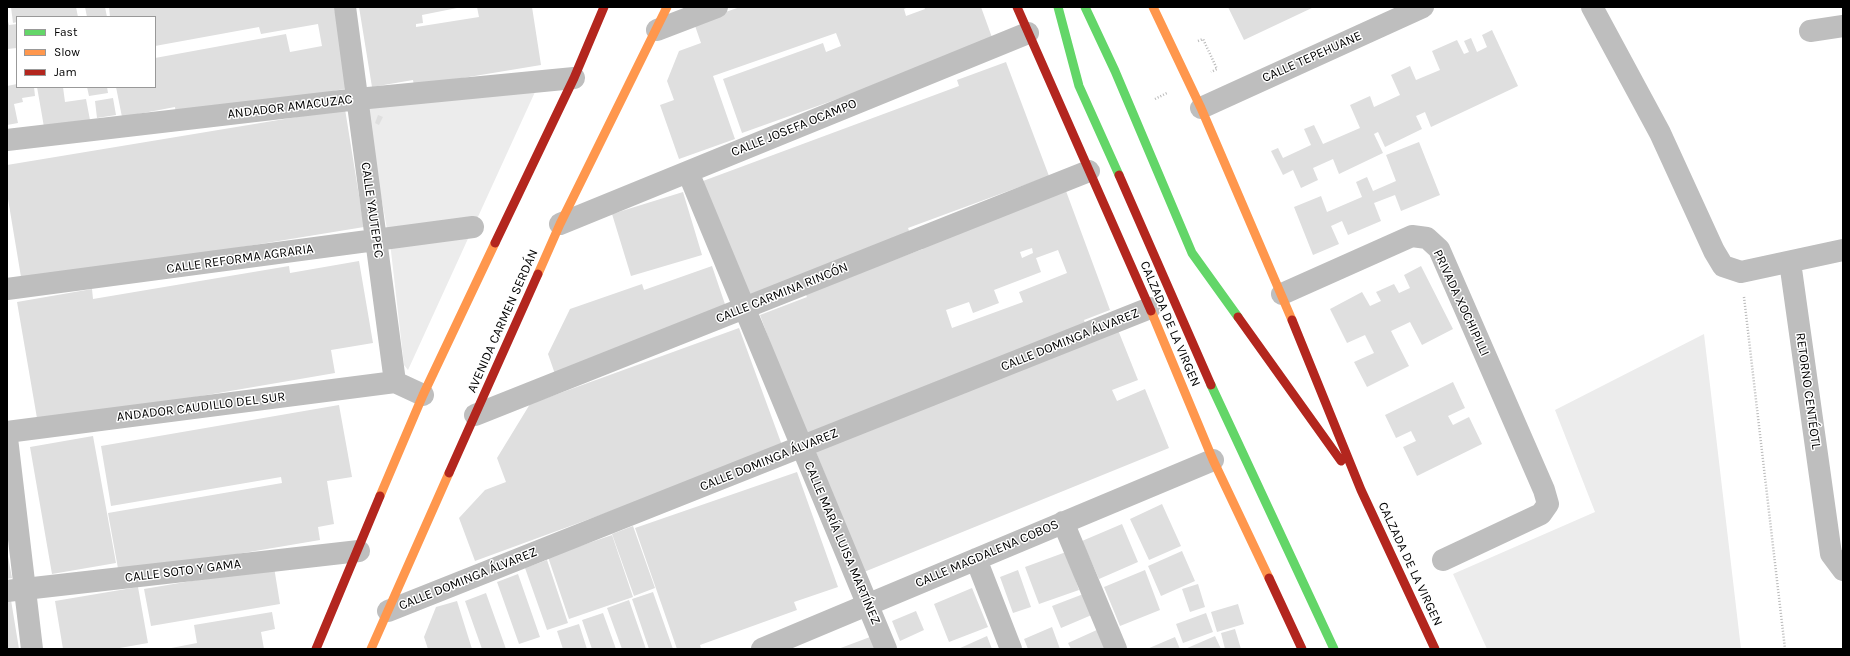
<!DOCTYPE html>
<meta charset="utf-8">
<style>
body{margin:0}
#map{position:relative;width:1850px;height:656px;overflow:hidden;background:#fff;font-family:Karla,sans-serif}
canvas{display:block}
.frame{position:absolute;inset:0;border:8px solid #000;pointer-events:none}
.legend{position:absolute;left:16px;top:16px;width:140px;height:72px;box-sizing:border-box;background:#fff;border:1px solid #999;margin:0;padding:5px 7px;list-style:none;font-size:12px;color:#000}
.legend li{display:flex;align-items:center;gap:8px;height:20px}
.legend b{width:20px;border:1px solid #999}
</style>
<div id="map">
<canvas width="1850" height="656"></canvas>
<div class="frame"></div>
<ul class="legend">
<li><b style="height:5px;background:#63d668"></b>Fast</li>
<li><b style="height:5px;background:#ff974d"></b>Slow</li>
<li><b style="height:5px;background:#b3261e"></b>Jam</li>
</ul>
</div>
<script>
const context = document.querySelector('canvas').getContext('2d');
context.lineJoin = 'round';
function paint(path, color) {
  context.fillStyle = color;
  context.fill(path, 'evenodd');
}
function shape(rows) {
  const path = new Path2D();
  for (const r of rows) {
    path.moveTo(r[0], r[1]);
    for (let i = 2; i < r.length; i += 2) path.lineTo(r[i], r[i + 1]);
  }
  return path;
}
function strokePath(path, color, width, dash) {
  context.strokeStyle = color;
  context.lineWidth = width;
  context.lineCap = dash ? 'butt' : 'round';
  context.setLineDash(dash || []);
  context.stroke(path);
}
function drawText(font, color, halo, rows, align = 'center') {
  context.font = font + ' Karla,sans-serif';
  context.lineWidth = 3;
  context.setLineDash([]);
  context.textBaseline = 'middle';
  context.strokeStyle = halo;
  context.fillStyle = color;
  for (const [text, x, y, turn = 0] of rows) {
    context.save();
    context.translate(x, y);
    context.rotate((+turn || 0) * Math.PI / 180);
    context.textAlign = isNaN(turn) ? turn : align;
    if (halo) context.strokeText(text, 0, 0);
    context.fillText(text, 0, 0);
    context.restore();
  }
}
const green = shape([
 [535,92,408,370,404,365,391,251,365,107],
 [1704,334,1741,649,1487,649,1453,574,1595,512,1555,410]
]);
const building = shape([
 [11,7,76,7,78,17,17,17,17,22,13,23],
 [85,7,105,7,107,17,87,17],
 [109,7,334,7,349,88,298,98,176,114,175,107,122,117,116,87,155,87,155,58,286,34,290,52,322,46,318,24,261,34,259,27,155,46,155,17,110,17],
 [359,7,462,7,422,15,423,23,416,24,416,27,479,17,477,7,532,7,541,65,414,86,413,80,372,87],
 [740,7,908,7,904,9,906,16,925,9,924,7,981,7,994,43,742,133,723,79,823,43,826,52,841,46,836,33,713,76,735,139,679,159,660,105,674,100,667,81,679,51,701,43,694,23],
 [1228,7,1314,7,1244,40],
 [7,18,9,25,17,24,17,48,7,49],
 [1492,30,1518,86,1431,127,1425,112,1416,116,1422,129,1385,147,1378,132,1374,134,1383,153,1339,174,1333,159,1313,168,1318,180,1301,188,1293,170,1283,175,1271,151,1278,148,1283,158,1311,145,1304,129,1314,125,1323,144,1360,128,1350,105,1370,96,1374,107,1400,95,1391,75,1410,66,1416,80,1440,70,1432,51,1457,40,1464,54,1469,52,1464,41,1471,38,1477,52,1487,47,1482,35],
 [1006,62,1049,176,908,228,911,236,746,298,703,181,959,86,957,80],
 [17,84,17,87,34,87,35,96,22,98,23,102,14,104,18,123,7,125,7,86],
 [37,87,63,87,65,102,86,99,90,120,44,127],
 [87,87,107,87,108,93,89,96],
 [113,98,116,115,97,118,95,101],
 [345,109,364,227,22,283,7,193,7,165],
 [378,115,383,117,379,125,375,123],
 [1419,142,1440,195,1401,211,1395,195,1374,203,1381,221,1348,235,1342,221,1331,226,1339,244,1313,255,1294,207,1321,196,1327,212,1362,197,1356,182,1367,177,1373,191,1396,181,1386,155],
 [1066,191,1110,310,1084,320,1086,326,804,435,760,315,807,297,805,293,923,249,921,245],
 [1032,248,1033,253,1022,258,1020,252],
 [1058,250,1067,273,1019,292,1023,302,952,328,946,310,969,302,973,313,999,303,994,290,1041,272,1036,258],
 [683,192,702,255,631,276,612,214],
 [359,261,373,343,331,350,335,373,38,424,17,302,92,289,93,299,289,266,290,273],
 [712,266,728,313,555,374,548,354,570,309,642,284,644,290],
 [1421,266,1453,329,1422,345,1410,322,1391,331,1409,366,1367,387,1354,362,1374,353,1365,335,1347,343,1330,309,1362,292,1370,306,1381,301,1376,292,1394,284,1399,293,1410,288,1404,275],
 [739,328,783,448,475,561,459,518,485,490,506,482,497,458,530,404],
 [1118,330,1138,380,1112,390,1117,401,1145,389,1169,448,864,572,816,452],
 [1453,382,1465,408,1448,416,1453,425,1469,417,1482,444,1417,476,1403,447,1416,441,1411,431,1396,438,1385,415],
 [339,405,352,477,327,481,334,524,318,527,320,540,119,574,108,513,282,483,281,477,111,506,101,446],
 [93,436,116,563,52,574,30,447],
 [797,472,838,587,794,602,797,610,700,645,701,649,677,649,635,528],
 [1162,504,1181,546,1149,560,1130,519],
 [1122,524,1138,562,1099,579,1082,541],
 [633,526,655,588,634,596,612,534],
 [612,535,633,597,569,619,548,557],
 [7,551,12,578,7,579],
 [1182,551,1195,581,1161,596,1148,566],
 [1066,552,1079,590,1039,604,1025,567],
 [547,560,568,623,547,630,525,568],
 [274,567,280,604,151,626,144,589],
 [1018,570,1031,607,1013,613,1000,577],
 [1145,570,1160,610,1120,626,1104,587],
 [518,574,540,637,519,644,497,582],
 [1198,584,1205,607,1190,612,1182,589],
 [138,587,148,643,114,649,63,649,55,601],
 [972,588,988,627,949,642,934,604],
 [653,592,673,649,649,649,632,599],
 [486,593,506,649,482,649,465,601],
 [1086,593,1094,614,1061,628,1052,606],
 [10,594,19,649,7,649,7,595],
 [629,600,646,649,622,649,607,608],
 [457,601,472,649,428,649,424,637,436,607],
 [1238,604,1244,624,1217,632,1211,612],
 [916,611,924,630,900,641,892,621],
 [272,612,275,629,261,632,264,649,166,649,197,643,194,625],
 [603,613,616,649,592,649,582,620],
 [1206,613,1213,632,1183,643,1176,624],
 [579,624,587,649,563,649,557,631],
 [1052,627,1060,649,1028,649,1024,639],
 [1099,629,1107,649,1071,649,1068,643],
 [1235,629,1241,649,1225,649,1221,633],
 [987,636,992,649,958,649],
 [1215,636,1221,649,1185,649],
 [870,637,875,649,838,649],
 [1175,637,1180,649,1147,649]
]);
const path = shape([
 [1198,41,1203,39,1217,69,1211,72],
 [1155,99,1167,93],
 [1744,297,1785,649]
]);
const street = shape([
 [345,7,395,382,423,395],
 [1592,7,1660,133,1714,251,1723,266,1741,272,1843,250],
 [657,30,717,7],
 [1810,31,1843,26],
 [1201,108,1423,7],
 [7,140,358,99,574,78],
 [688,172,886,649],
 [560,224,1028,33],
 [1790,262,1831,554,1843,570],
 [7,289,473,227],
 [1282,294,1412,236,1427,238,1439,249,1544,490,1548,504,1541,514,1443,560],
 [475,415,1089,171],
 [7,432,395,382],
 [7,438,32,649],
 [1063,522,1116,649],
 [976,559,1011,649],
 [7,591,359,551],
 [388,611,1150,308],
 [762,649,1213,460]
]);
const fast = shape([
 [1058,7,1079,86,1119,175],
 [1085,7,1115,71,1192,253,1238,317],
 [1211,385,1334,649]
]);
const slow = shape([
 [1153,7,1201,108,1292,320],
 [538,274,560,224,667,7],
 [1151,311,1213,460,1269,578],
 [380,496,423,395,495,243],
 [371,649,449,473]
]);
const jam = shape([
 [1017,7,1151,311],
 [1119,175,1211,385],
 [495,243,574,78,604,7],
 [1238,317,1341,461],
 [1292,320,1361,490,1435,649],
 [449,473,538,274],
 [1269,578,1302,649],
 [316,649,380,496]
]);
const streetNames = [
 ["CALLE TEPEHUANE",1312,57,-24],
 ["ANDADOR AMACUZAC",290,107,-7],
 ["CALLE JOSEFA OCAMPO",794,128,-22],
 ["CALLE YAUTEPEC",372,210,82],
 ["CALLE REFORMA AGRARIA",240,259,-8],
 ["CALLE CARMINA RINCÓN",782,293,-22],
 ["PRIVADA XOCHIPILLI",1461,303,65],
 ["AVENIDA CARMEN SERDÁN",503,321,-66],
 ["CALZADA DE LA VIRGEN",1170,324,67],
 ["CALLE DOMINGA ÁLVAREZ",1070,340,-22],
 ["RETORNO CENTÉOTL",1808,391,82],
 ["ANDADOR CAUDILLO DEL SUR",201,407,-7],
 ["CALLE DOMINGA ÁLVAREZ",769,460,-22],
 ["CALLE MARÍA LUISA MARTÍNEZ",842,543,67],
 ["CALLE MAGDALENA COBOS",987,554,-23],
 ["CALZADA DE LA VIRGEN",1410,564,65],
 ["CALLE SOTO Y GAMA",183,571,-7],
 ["CALLE DOMINGA ÁLVAREZ",468,579,-22]
];
paint(green, '#ececec');
paint(building, '#dfdfdf');
strokePath(path, '#b9b9b9', 2.5, [1, 2]);
strokePath(street, '#bebebe', 22);
strokePath(fast, '#63d668', 9);
strokePath(slow, '#ff974d', 9);
strokePath(jam, '#b3261e', 9);
drawText('13px', '#000', '#fff', streetNames);
</script>
